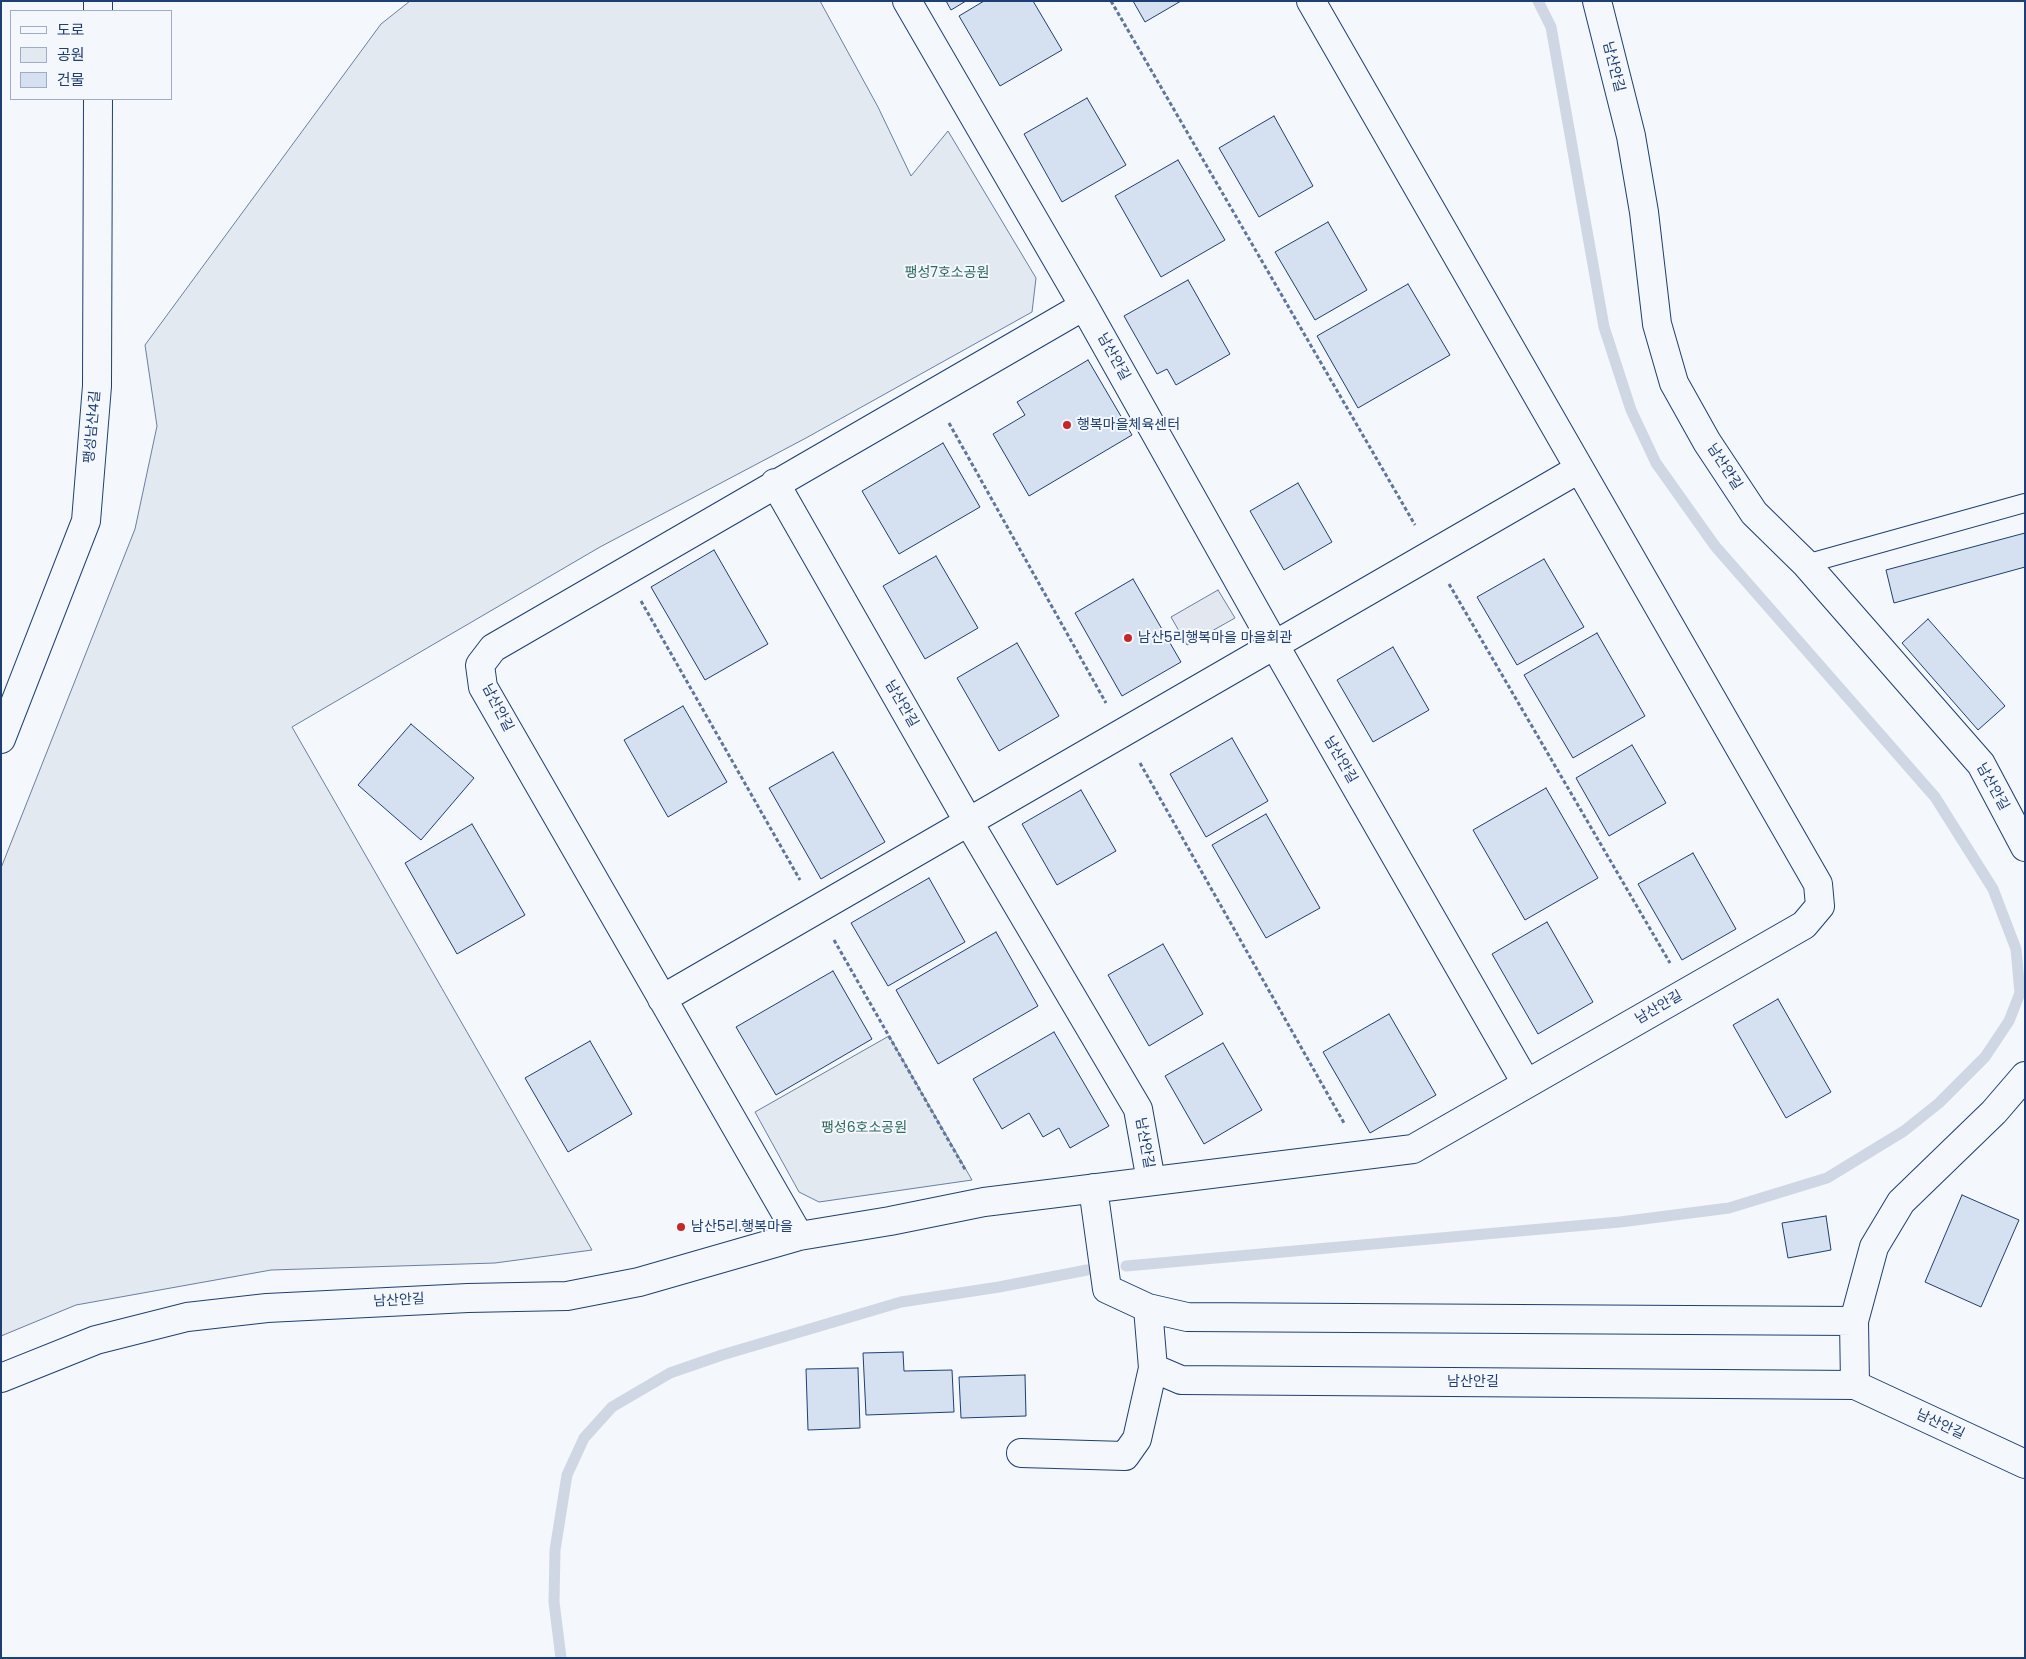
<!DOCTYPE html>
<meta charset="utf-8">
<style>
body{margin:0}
#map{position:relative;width:2026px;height:1659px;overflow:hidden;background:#f4f7fb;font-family:Poppins,"Noto Sans KR",sans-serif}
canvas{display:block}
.frame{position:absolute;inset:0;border:2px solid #1d3f73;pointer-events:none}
.legend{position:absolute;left:10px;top:10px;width:162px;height:90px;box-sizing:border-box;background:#f4f7fb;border:1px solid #9eadc5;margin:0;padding:6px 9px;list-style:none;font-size:15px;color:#1d3f73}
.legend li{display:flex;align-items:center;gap:10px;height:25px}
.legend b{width:25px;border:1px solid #9eadc5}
</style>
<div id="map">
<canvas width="2026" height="1659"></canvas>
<div class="frame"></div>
<ul class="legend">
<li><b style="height:6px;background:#f4f7fb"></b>도로</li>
<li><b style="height:14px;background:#e3e9f0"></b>공원</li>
<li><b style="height:14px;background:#d5e0f0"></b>건물</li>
</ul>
</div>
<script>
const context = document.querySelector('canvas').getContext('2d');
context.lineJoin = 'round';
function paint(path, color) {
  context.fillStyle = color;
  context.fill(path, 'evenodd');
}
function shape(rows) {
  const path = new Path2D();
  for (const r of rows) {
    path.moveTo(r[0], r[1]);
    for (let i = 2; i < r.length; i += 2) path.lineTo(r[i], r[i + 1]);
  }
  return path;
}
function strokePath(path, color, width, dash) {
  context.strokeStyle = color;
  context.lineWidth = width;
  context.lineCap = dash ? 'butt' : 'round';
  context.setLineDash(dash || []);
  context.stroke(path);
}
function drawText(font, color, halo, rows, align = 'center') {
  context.font = font + ' Poppins,"Noto Sans KR",sans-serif';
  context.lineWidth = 4;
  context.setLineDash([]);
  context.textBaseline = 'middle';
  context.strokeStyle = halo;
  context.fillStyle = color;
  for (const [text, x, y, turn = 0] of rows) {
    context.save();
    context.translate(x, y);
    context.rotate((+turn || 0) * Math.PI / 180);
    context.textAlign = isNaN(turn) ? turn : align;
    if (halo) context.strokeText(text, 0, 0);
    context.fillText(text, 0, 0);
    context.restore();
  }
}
const green = shape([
 [410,1,820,1,878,107,911,176,948,131,1036,278,1032,312,806,438,600,547,292,727,592,1250,495,1263,271,1270,76,1305,1,1336,1,868,135,529,157,426,145,345,381,24,410,1],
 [889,1036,972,1180,819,1202,799,1192,755,1112,889,1036]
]);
const parking = shape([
 [1218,590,1235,618,1187,645,1171,617,1218,590]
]);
const stream = shape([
 [1126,1266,1620,1222,1729,1208,1827,1178,1904,1131,1939,1103,1985,1057,2009,1021,2020,993,2016,949,1993,889,1935,797,1715,546,1656,463,1631,410,1604,327,1551,27,1538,1],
 [561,1658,554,1602,555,1550,567,1475,584,1438,612,1407,670,1373,722,1355,901,1302,999,1287,1087,1270]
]);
const building = shape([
 [946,1,966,1,951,10,946,1],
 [984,1,1033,1,1062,50,1000,86,959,16,984,1],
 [1133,1,1181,1,1145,22,1133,1],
 [1087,98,1126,165,1062,202,1024,134,1087,98],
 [1274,116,1313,186,1259,217,1219,148,1274,116],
 [1178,160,1225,240,1161,277,1115,196,1178,160],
 [1328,222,1367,290,1315,320,1275,252,1328,222],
 [1188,280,1230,354,1176,385,1167,369,1157,374,1124,316,1188,280],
 [1408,284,1450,355,1358,408,1317,336,1408,284],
 [1088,360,1132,435,1029,496,993,434,1025,415,1017,402,1088,360],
 [943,443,980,507,899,554,862,491,943,443],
 [1298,483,1332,542,1284,570,1250,511,1298,483],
 [2025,533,2025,567,1894,603,1886,570,2025,533],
 [714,550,768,644,705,680,651,587,714,550],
 [936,556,978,628,925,659,883,586,936,556],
 [1544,559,1584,627,1517,665,1477,597,1544,559],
 [1133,579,1181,662,1122,696,1075,613,1133,579],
 [1928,619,2005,706,1978,730,1902,643,1928,619],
 [1597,633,1645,716,1573,758,1524,675,1597,633],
 [1017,643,1059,716,999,751,957,678,1017,643],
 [1393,647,1429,710,1373,742,1337,680,1393,647],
 [683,706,727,782,668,817,624,740,683,706],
 [411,724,474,778,421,840,358,785,411,724],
 [1232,738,1268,801,1206,837,1170,774,1232,738],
 [1632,745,1666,803,1609,836,1576,778,1632,745],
 [833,752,885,842,821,879,769,788,833,752],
 [1546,788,1598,878,1525,920,1473,830,1546,788],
 [1081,790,1116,851,1057,885,1022,824,1081,790],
 [1266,814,1320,908,1266,938,1212,845,1266,814],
 [472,824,525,915,457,954,405,863,472,824],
 [1693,853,1736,929,1682,960,1638,884,1693,853],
 [929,878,965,942,888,986,851,923,929,878],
 [1547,922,1593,1002,1538,1034,1492,954,1547,922],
 [996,932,1038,1006,938,1064,896,990,996,932],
 [1163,944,1203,1014,1149,1046,1108,975,1163,944],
 [833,971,872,1039,776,1095,736,1027,833,971],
 [1778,999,1831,1092,1786,1118,1733,1025,1778,999],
 [1389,1014,1436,1095,1370,1133,1323,1052,1389,1014],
 [1054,1032,1109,1126,1070,1148,1059,1128,1043,1137,1029,1113,1002,1129,973,1079,1054,1032],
 [590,1041,632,1114,568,1152,525,1078,590,1041],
 [1223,1043,1262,1110,1204,1144,1165,1076,1223,1043],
 [1962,1195,2019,1220,1981,1307,1925,1282,1962,1195],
 [1826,1216,1831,1250,1788,1258,1782,1223,1826,1216],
 [903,1352,904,1371,952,1370,954,1412,866,1415,863,1353,903,1352],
 [858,1368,860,1428,808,1430,806,1369,858,1368],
 [1025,1375,1026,1416,961,1418,959,1377,1025,1375]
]);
const path = shape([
 [1111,1,1415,525],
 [949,423,1106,703],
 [1449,584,1670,963],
 [641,601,800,880],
 [1140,763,1344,1123],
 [834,940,966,1171]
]);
const service = shape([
 [1806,564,2025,503]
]);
const minor = shape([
 [1597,1,1631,136,1644,212,1657,324,1674,383,1707,442,1754,513,1806,564,1981,764,2025,847],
 [98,11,98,1],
 [1084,306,1274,644,1526,1083],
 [775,483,968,821,1138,1109,1151,1181],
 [1,739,86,521,97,386,98,99],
 [662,999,1579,469],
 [1093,1188,1107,1289,1148,1308,1153,1368,1181,1380,1855,1385,2025,1464],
 [799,1236,483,687,480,665,493,648,1084,306,907,1],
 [1148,1308,1187,1317,1854,1321,1855,1385],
 [1854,1321,1874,1247,1901,1202,1994,1112,2025,1076],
 [1,1378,96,1340,187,1317,267,1308,468,1298,567,1296,639,1282,799,1236,890,1221,984,1202,1413,1149,1804,925,1820,906,1818,884,1311,1],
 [1021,1453,1125,1456,1137,1439,1153,1368]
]);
const markers = [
 [1067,425,5,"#c62828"],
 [1128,638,5,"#c62828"],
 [681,1227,5,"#c62828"]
];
const streetNames = [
 ["남산안길",1613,67,76],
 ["남산안길",1113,357,61],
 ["팽성남산4길",93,427,-85],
 ["남산안길",1724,467,57],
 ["남산안길",901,704,60],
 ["남산안길",497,708,63],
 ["남산안길",1340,760,60],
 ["남산안길",1992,787,61],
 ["남산안길",1659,1008,-30],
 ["남산안길",1144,1143,80],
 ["남산안길",399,1301,-3],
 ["남산안길",1473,1382],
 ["남산안길",1940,1425,25]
];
const parkNames = [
 ["팽성7호소공원",947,273],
 ["팽성6호소공원",864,1128]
];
const poiNames = [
 ["행복마을체육센터",1077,425],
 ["남산5리행복마을 마을회관",1138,638],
 ["남산5리.행복마을",691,1227]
];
paint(green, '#e3e9f0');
strokePath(green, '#687fa3', 1);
paint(parking, '#e3e8f0');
strokePath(parking, '#687fa3', 1);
strokePath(stream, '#cfd7e4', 11);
paint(building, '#d5e0f0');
strokePath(building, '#1d3f73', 1);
strokePath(service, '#1d3f73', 20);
strokePath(minor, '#1d3f73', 30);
strokePath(path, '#5e769c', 3, [4, 2.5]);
strokePath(service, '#f4f7fb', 18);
strokePath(minor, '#f4f7fb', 28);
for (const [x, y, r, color] of markers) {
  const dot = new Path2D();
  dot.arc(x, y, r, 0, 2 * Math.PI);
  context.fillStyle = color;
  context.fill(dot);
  strokePath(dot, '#f4f7fb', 2);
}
drawText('14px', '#1d3f73', '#f4f7fb', streetNames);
drawText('14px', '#2c6c60', '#f4f7fb', parkNames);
drawText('14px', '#1d3f73', '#f4f7fb', poiNames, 'left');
</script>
